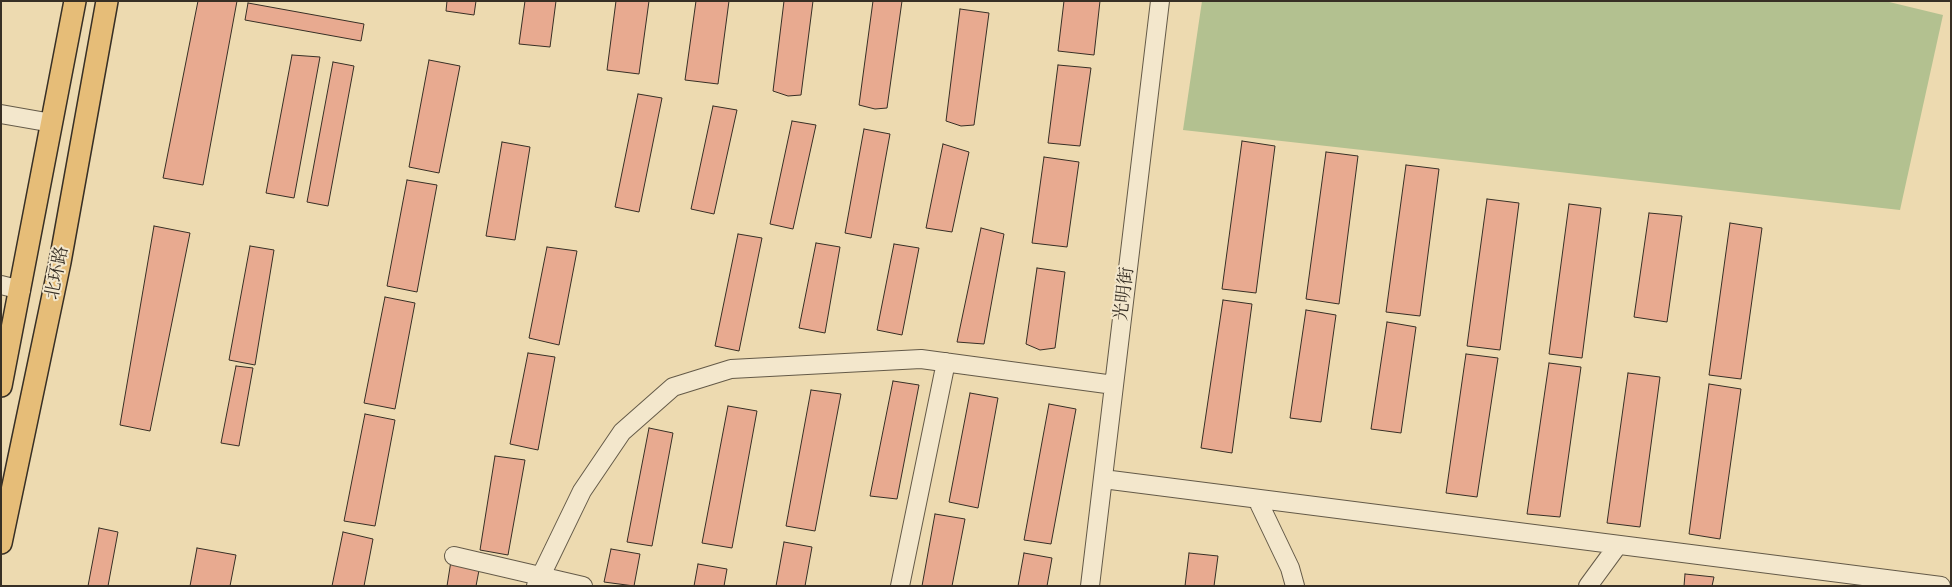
<!DOCTYPE html>
<meta charset="utf-8">
<style>
body{margin:0}
#map{position:relative;width:1952px;height:587px;overflow:hidden;background:#eddab0;font-family:"Libre Bodoni",serif}
canvas{display:block}
.frame{position:absolute;inset:0;border:2px solid #372f25;pointer-events:none}
</style>
<div id="map">
<canvas width="1952" height="587"></canvas>
<div class="frame"></div>
</div>
<script>
const context = document.querySelector('canvas').getContext('2d');
context.lineJoin = 'round';
function paint(path, color) {
  context.fillStyle = color;
  context.fill(path, 'evenodd');
}
function shape(rows) {
  const path = new Path2D();
  for (const r of rows) {
    path.moveTo(r[0], r[1]);
    for (let i = 2; i < r.length; i += 2) path.lineTo(r[i], r[i + 1]);
  }
  return path;
}
function strokePath(path, color, width, dash) {
  context.strokeStyle = color;
  context.lineWidth = width;
  context.lineCap = dash ? 'butt' : 'round';
  context.setLineDash(dash || []);
  context.stroke(path);
}
function drawText(font, color, halo, rows, align = 'center') {
  context.font = font + ' "Libre Bodoni","Noto Serif SC",serif';
  context.lineWidth = 4;
  context.setLineDash([]);
  context.textBaseline = 'middle';
  context.strokeStyle = halo;
  context.fillStyle = color;
  for (const [text, x, y, turn = 0] of rows) {
    context.save();
    context.translate(x, y);
    context.rotate((+turn || 0) * Math.PI / 180);
    context.textAlign = isNaN(turn) ? turn : align;
    if (halo) context.strokeText(text, 0, 0);
    context.fillText(text, 0, 0);
    context.restore();
  }
}
const green = shape([
 [1202,1,1885,1,1943,15,1900,210,1183,130]
]);
const building = shape([
 [198,1,237,1,203,185,163,178,198,1],
 [447,1,476,1,474,15,446,11,447,1],
 [525,1,556,1,550,47,519,44,525,1],
 [616,1,649,1,639,74,607,70,616,1],
 [696,1,729,1,718,84,685,80,696,1],
 [784,1,813,1,801,95,788,96,773,91,784,1],
 [873,1,902,1,887,108,875,109,859,105,873,1],
 [1064,1,1100,1,1094,55,1058,51,1064,1],
 [248,3,364,24,361,41,245,20,248,3],
 [960,9,989,13,974,125,961,126,946,121,960,9],
 [292,55,320,57,294,198,266,193,292,55],
 [429,60,460,66,439,173,409,167,429,60],
 [333,62,354,66,328,206,307,202,333,62],
 [1058,65,1091,68,1080,146,1048,143,1058,65],
 [638,94,662,98,639,212,615,207,638,94],
 [713,106,737,110,714,214,691,209,713,106],
 [792,121,816,125,793,229,770,224,792,121],
 [864,129,890,134,871,238,845,233,864,129],
 [1242,141,1275,146,1256,293,1222,289,1242,141],
 [502,142,530,147,515,240,486,236,502,142],
 [943,144,969,152,952,232,926,228,943,144],
 [1326,152,1358,156,1339,304,1306,299,1326,152],
 [1044,157,1079,162,1067,247,1032,243,1044,157],
 [1406,165,1439,169,1420,316,1386,312,1406,165],
 [407,180,437,185,417,292,387,286,407,180],
 [1487,199,1519,203,1500,350,1467,346,1487,199],
 [1569,204,1601,208,1582,358,1549,354,1569,204],
 [1649,213,1682,216,1667,322,1634,317,1649,213],
 [1730,223,1762,228,1741,379,1709,375,1730,223],
 [154,226,190,233,150,431,120,425,154,226],
 [981,228,1004,234,984,344,957,342,981,228],
 [738,234,762,238,739,351,715,346,738,234],
 [816,243,840,247,825,333,799,328,816,243],
 [894,244,919,248,902,335,877,330,894,244],
 [250,246,274,250,255,365,229,360,250,246],
 [547,247,577,251,559,345,529,338,547,247],
 [1037,268,1065,272,1055,348,1040,350,1026,344,1037,268],
 [385,297,415,303,395,409,364,403,385,297],
 [1223,300,1252,304,1232,453,1201,448,1223,300],
 [1306,310,1336,315,1321,422,1290,418,1306,310],
 [1387,322,1416,327,1401,433,1371,429,1387,322],
 [528,353,555,357,538,450,510,444,528,353],
 [1466,354,1498,358,1477,497,1446,493,1466,354],
 [1549,363,1581,367,1560,517,1527,514,1549,363],
 [236,366,253,368,239,446,221,443,236,366],
 [1628,373,1660,377,1640,527,1607,523,1628,373],
 [893,381,919,385,897,499,870,496,893,381],
 [1709,384,1741,389,1720,539,1689,534,1709,384],
 [811,390,841,394,815,531,786,526,811,390],
 [970,393,998,398,978,508,949,502,970,393],
 [1049,404,1076,409,1051,544,1024,540,1049,404],
 [728,406,757,411,732,548,702,543,728,406],
 [365,414,395,420,375,526,344,521,365,414],
 [649,428,673,433,652,546,627,542,649,428],
 [495,456,525,460,508,555,480,550,495,456],
 [935,514,965,519,952,586,922,586,935,514],
 [99,528,118,532,108,586,88,586,99,528],
 [343,532,373,539,364,586,332,586,343,532],
 [784,542,812,547,805,586,776,586,784,542],
 [197,548,236,555,230,586,190,586,197,548],
 [611,549,640,554,634,586,604,582,611,549],
 [1024,553,1052,558,1047,586,1018,586,1024,553],
 [1189,553,1218,556,1214,586,1185,586,1189,553],
 [451,561,480,565,476,586,447,586,451,561],
 [698,564,727,569,724,586,694,586,698,564],
 [1685,574,1714,577,1712,586,1684,586,1685,574]
]);
const minor = shape([
 [1,114,52,123],
 [1,285,21,290],
 [1103,479,1941,586],
 [1257,499,1290,568,1295,586],
 [454,556,583,586],
 [536,586,582,491,622,432,673,387,731,369,921,359,1114,385],
 [900,586,946,362],
 [1090,586,1160,1],
 [1588,586,1618,545]
]);
const major = shape([
 [1,386,75,1],
 [1,543,60,262,107,1]
]);
const streetNames = [
 ["北环路",58,273,-79],
 ["光明街",1125,294,-83]
];
paint(green, '#b3c190');
paint(building, '#e8aa90');
strokePath(building, '#372f25', 1);
strokePath(minor, '#645a48', 20);
strokePath(major, '#372f25', 24);
strokePath(minor, '#f3e7cc', 18);
strokePath(major, '#e6bd78', 21);
drawText('18px', '#372f25', '#f3e7cc', streetNames);
</script>
